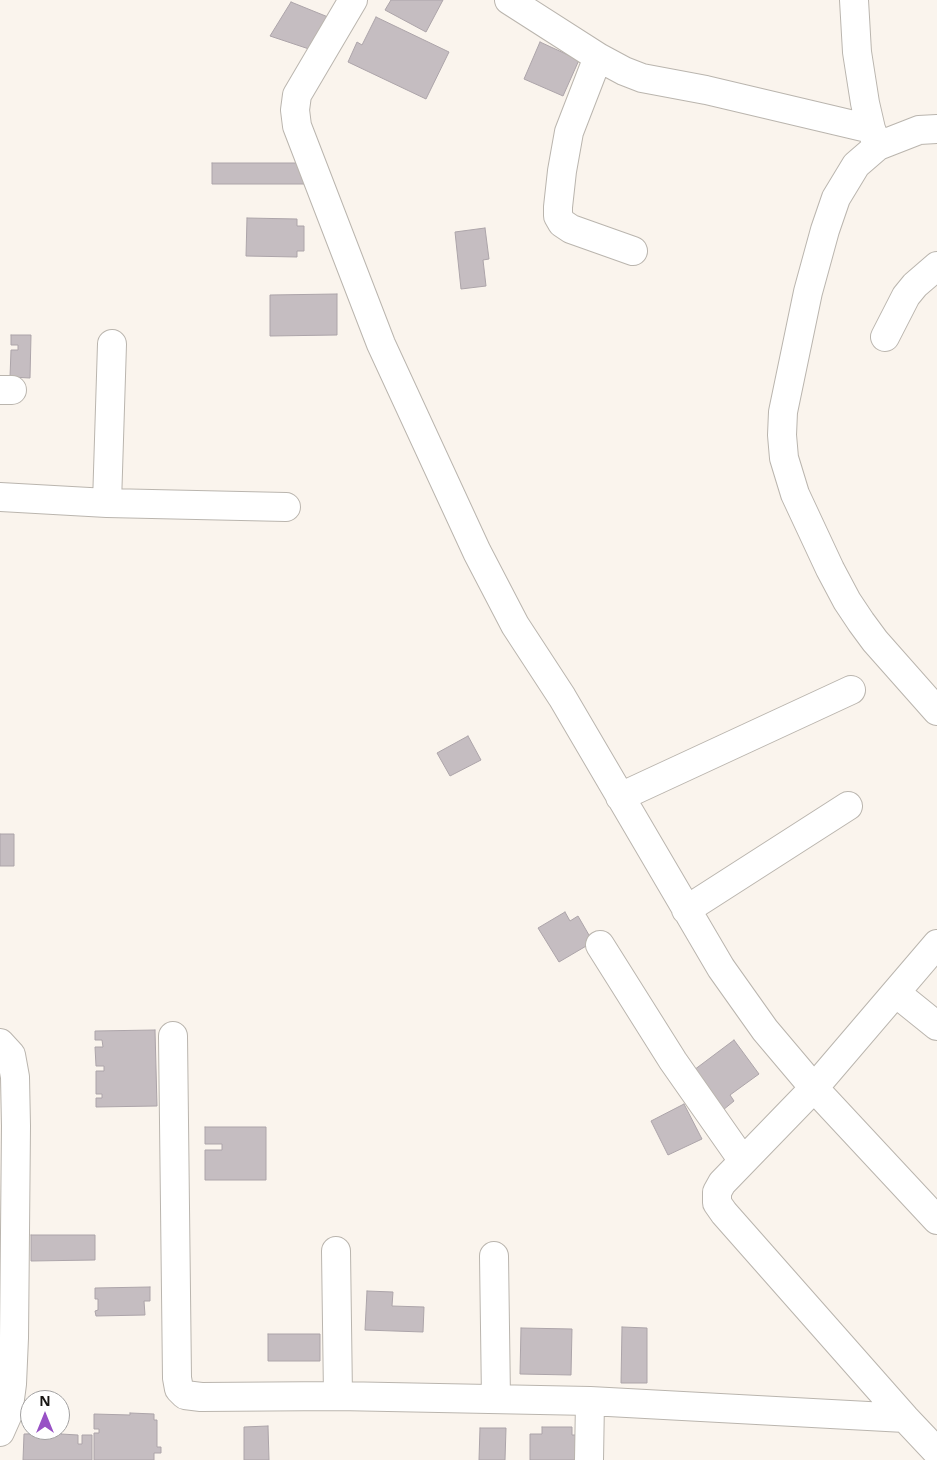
<!DOCTYPE html>
<style>
body{margin:0}
#map{position:relative;width:937px;height:1460px;overflow:hidden;background:#faf4ed;font-family:"Open Sans",sans-serif}
canvas{display:block}
.north{position:absolute;left:20px;top:1390px;width:50px;height:50px;box-sizing:border-box;background:#fff;border:1px solid #a2a1a1;border-radius:50%;rotate:0deg;font-size:14px;font-weight:700;line-height:20px;text-align:center;color:#171513}
.north::after{content:'';display:block;margin:auto;width:18px;height:22px;background:#9851c5;clip-path:polygon(50% 0,100% 100%,50% 72%,0 100%)}
</style>
<div id="map">
<canvas width="937" height="1460"></canvas>
<div class="north">N</div>
</div>
<script>
const context = document.querySelector('canvas').getContext('2d');
context.lineJoin = 'round';
function paint(path, color) {
  context.fillStyle = color;
  context.fill(path, 'evenodd');
}
function shape(rows) {
  const path = new Path2D();
  for (const r of rows) {
    path.moveTo(r[0], r[1]);
    for (let i = 2; i < r.length; i += 2) path.lineTo(r[i], r[i + 1]);
  }
  return path;
}
function strokePath(path, color, width, dash) {
  context.strokeStyle = color;
  context.lineWidth = width;
  context.lineCap = dash ? 'butt' : 'round';
  context.setLineDash(dash || []);
  context.stroke(path);
}
const building = shape([
 [391,0,443,0,426,32,385,10,391,0],
 [291,2,328,17,309,49,270,36,291,2],
 [376,17,449,52,426,99,348,62,357,42,362,45,376,17],
 [540,42,579,60,563,96,524,79,540,42],
 [212,163,307,163,307,184,212,184,212,163],
 [247,218,297,219,297,226,304,226,304,251,297,251,297,257,246,256,247,218],
 [485,228,489,259,483,260,486,286,461,289,455,232,485,228],
 [337,294,337,335,270,336,270,295,337,294],
 [11,335,31,335,30,378,10,377,11,350,18,350,18,345,11,345,11,335],
 [468,736,481,760,450,776,437,753,468,736],
 [0,834,14,834,14,866,0,866,0,834],
 [565,912,570,921,578,916,593,942,559,962,538,928,565,912],
 [155,1030,157,1106,96,1107,96,1098,102,1098,102,1094,96,1094,96,1071,104,1071,104,1066,96,1066,95,1047,103,1047,102,1040,95,1040,95,1031,155,1030],
 [734,1040,759,1074,730,1095,734,1101,723,1110,694,1070,734,1040],
 [684,1104,702,1139,668,1155,651,1121,684,1104],
 [205,1127,266,1127,266,1180,205,1180,205,1150,222,1150,222,1144,205,1144,205,1127],
 [31,1235,95,1235,95,1260,31,1261,31,1235],
 [150,1287,150,1301,144,1301,145,1315,96,1316,95,1311,98,1310,98,1299,95,1299,95,1288,150,1287],
 [367,1291,393,1292,392,1306,424,1307,423,1332,365,1330,367,1291],
 [622,1327,647,1328,647,1383,621,1383,622,1327],
 [521,1328,572,1329,571,1375,520,1374,521,1328],
 [268,1334,320,1334,320,1361,268,1361,268,1334],
 [130,1413,154,1414,154,1420,157,1420,157,1447,161,1447,161,1453,154,1453,154,1460,94,1460,94,1433,99,1433,99,1429,94,1429,94,1414,130,1415,130,1413],
 [268,1426,269,1460,244,1460,244,1427,268,1426],
 [542,1427,572,1427,572,1435,581,1435,581,1460,530,1460,530,1434,542,1434,542,1427],
 [480,1428,506,1428,505,1460,479,1460,480,1428],
 [61,1433,61,1434,78,1435,78,1444,82,1444,82,1435,92,1435,92,1460,23,1460,24,1434,61,1433]
]);
const minor = shape([
 [353,0,297,95,295,110,297,126,381,344,477,552,515,625,562,697,721,968,765,1030,814,1088,722,1183,717,1192,717,1203,724,1213,905,1418,937,1452],
 [509,0,598,57,624,71,642,78,706,90,871,129],
 [854,0,857,52,865,103,871,129,877,144],
 [598,57,569,132,562,171,558,207,558,216,562,223,571,229,633,251],
 [937,129,919,130,878,146,856,165,836,198,825,230,808,292,783,412,782,435,784,458,795,494,830,569,847,601,861,622,875,641,937,711],
 [885,337,906,296,915,285,937,266],
 [0,390,12,390],
 [0,497,107,503,286,507],
 [107,503,112,344],
 [620,797,851,690],
 [686,910,848,806],
 [937,944,814,1088,937,1220],
 [600,945,673,1061,743,1161],
 [896,993,937,1026],
 [173,1036,177,1378,179,1389,185,1395,201,1397,338,1396,590,1401,905,1418],
 [0,1043,11,1055,15,1077,16,1126,14,1338,12,1384,8,1414,0,1432],
 [336,1251,338,1396],
 [494,1256,496,1399],
 [589,1460,590,1401]
]);
paint(building, '#c5bdc1');
strokePath(building, '#aca4a9', 1);
strokePath(minor, '#bab5ae', 30);
strokePath(minor, '#fff', 28);
</script>
